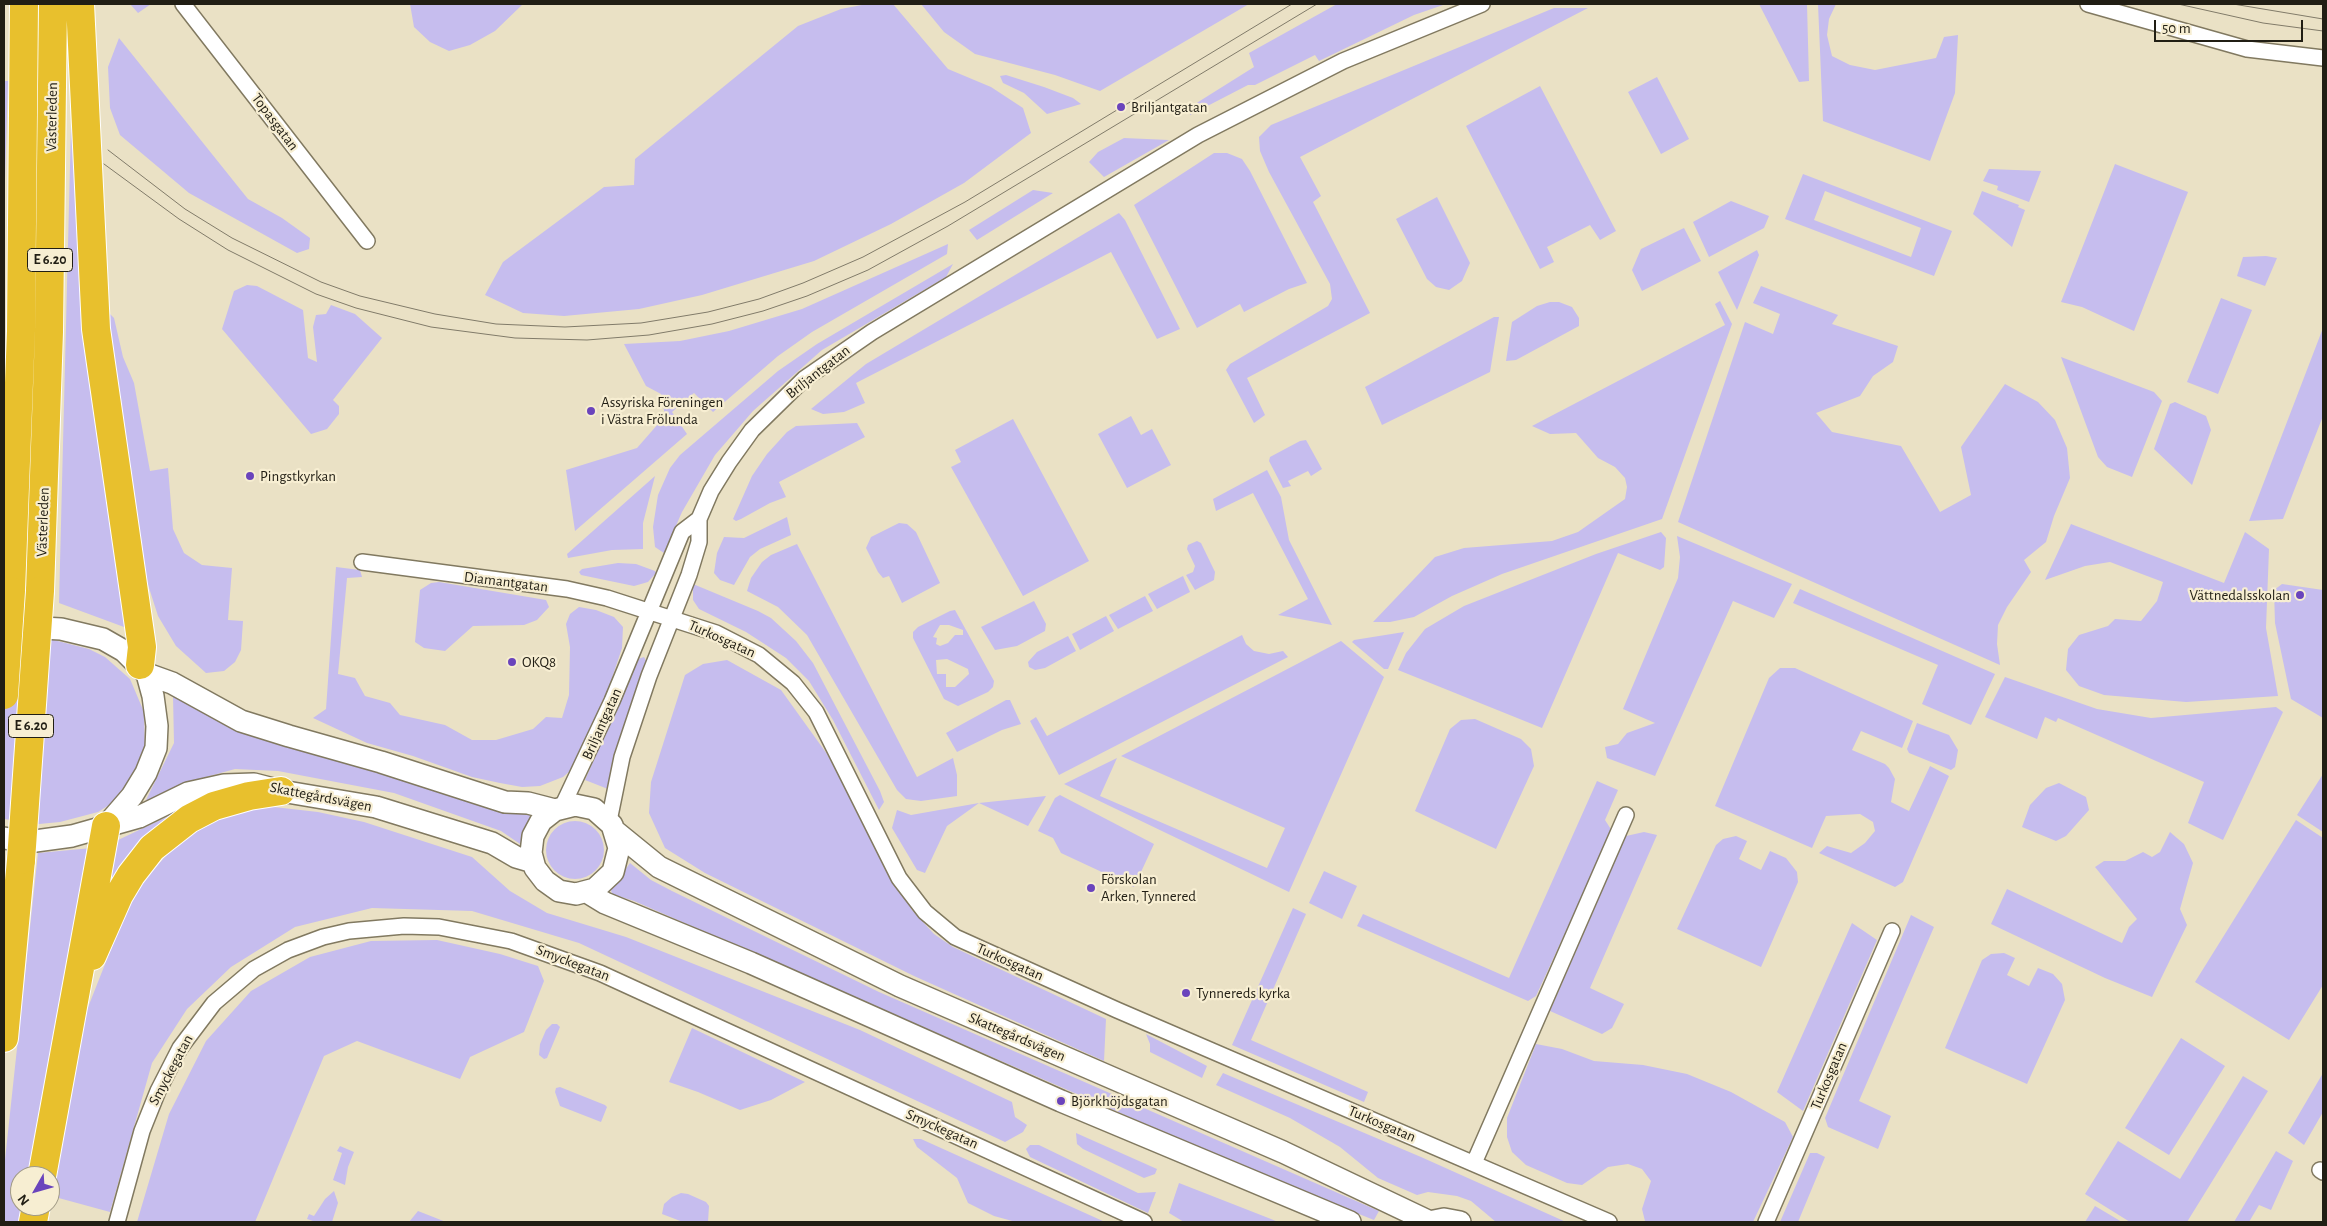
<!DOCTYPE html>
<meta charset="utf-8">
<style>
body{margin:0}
#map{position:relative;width:2327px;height:1226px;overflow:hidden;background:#eae1c5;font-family:"Alegreya Sans",sans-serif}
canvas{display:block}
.frame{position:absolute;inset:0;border:5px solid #211e14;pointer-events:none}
.north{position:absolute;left:10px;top:1166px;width:50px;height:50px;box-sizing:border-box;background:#f7eed2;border:1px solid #a19b86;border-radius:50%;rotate:232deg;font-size:14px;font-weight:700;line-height:20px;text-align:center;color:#211e14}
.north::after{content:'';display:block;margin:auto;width:18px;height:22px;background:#6a44bc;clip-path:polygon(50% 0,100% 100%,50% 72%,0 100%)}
.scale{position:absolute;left:2154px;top:20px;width:149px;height:22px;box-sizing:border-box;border:2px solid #211e14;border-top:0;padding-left:6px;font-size:15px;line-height:18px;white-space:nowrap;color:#211e14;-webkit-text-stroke:4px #f7eed2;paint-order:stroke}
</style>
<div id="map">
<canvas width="2327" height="1226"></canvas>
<div class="frame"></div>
<div class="north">N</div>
<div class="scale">50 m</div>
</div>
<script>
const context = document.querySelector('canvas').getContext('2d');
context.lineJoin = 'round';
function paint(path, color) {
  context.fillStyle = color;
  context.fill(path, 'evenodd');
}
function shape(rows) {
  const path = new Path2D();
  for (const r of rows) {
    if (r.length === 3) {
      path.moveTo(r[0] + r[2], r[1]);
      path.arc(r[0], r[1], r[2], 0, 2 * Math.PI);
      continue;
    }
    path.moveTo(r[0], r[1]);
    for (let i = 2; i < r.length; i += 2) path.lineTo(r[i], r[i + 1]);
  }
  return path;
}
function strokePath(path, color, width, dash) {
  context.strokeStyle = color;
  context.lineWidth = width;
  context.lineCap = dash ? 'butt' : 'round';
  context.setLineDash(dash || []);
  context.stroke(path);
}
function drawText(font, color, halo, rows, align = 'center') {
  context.font = font + ' "Alegreya Sans",sans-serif';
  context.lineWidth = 4.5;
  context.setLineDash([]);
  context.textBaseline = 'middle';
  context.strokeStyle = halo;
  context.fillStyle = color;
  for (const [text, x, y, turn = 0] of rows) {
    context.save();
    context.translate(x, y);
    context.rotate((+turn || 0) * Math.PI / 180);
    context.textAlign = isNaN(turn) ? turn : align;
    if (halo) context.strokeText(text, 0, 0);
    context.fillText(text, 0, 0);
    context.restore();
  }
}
const green = shape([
 [130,4,151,4,138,13],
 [410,4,523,4,495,31,470,45,449,51,430,42,414,27],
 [867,4,893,4,948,69,991,87,1023,108,1031,133,964,183,891,224,814,261,702,295,639,309,564,316,523,313,485,295,503,262,604,187,634,185,635,159,798,26,841,9],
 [921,4,1249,4,1100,91,1055,75,975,54,944,32],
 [1337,4,1446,4,1414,15,1319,61,1315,55,1255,85,1248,85,1190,115,1190,111,1195,104,1254,67,1249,53],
 [1759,4,1807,4,1809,81,1799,82],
 [1818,4,1836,4,1829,19,1827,35,1832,56,1850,65,1875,70,1936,58,1944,37,1958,35,1955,93,1930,161,1823,121],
 [1554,8,1588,8,1300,157,1321,196,1313,202,1370,313,1247,378,1265,415,1254,423,1226,370,1230,364,1328,306,1332,299,1330,284,1269,172,1260,151,1259,137,1271,125],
 [119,38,248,199,282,218,310,238,309,249,297,253,189,193,120,135,110,108,108,67],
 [1006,75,1044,87,1073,98,1081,104,1047,114,1024,93,1003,83,1000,76],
 [1657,77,1689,139,1661,154,1628,92],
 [4,81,8,81,4,214],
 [72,86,134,624,124,627,59,603],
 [1540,86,1616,231,1600,240,1590,225,1547,247,1554,262,1540,269,1466,126],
 [1124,138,1169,140,1104,177,1089,162,1098,152],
 [1214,153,1227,153,1242,159,1250,171,1307,283,1289,289,1244,312,1240,304,1197,328,1134,205],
 [2115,164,2188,192,2134,331,2082,307,2061,302],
 [1989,169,2041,171,2029,202,1997,190,1998,186,1983,181],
 [1803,174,1952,231,1934,276,1785,219],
 [1825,191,1921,228,1911,257,1814,220],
 [1033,190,1053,193,977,240,969,230],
 [1982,191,2019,205,2018,207,2025,210,2012,247,1973,214],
 [1437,197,1470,263,1462,281,1449,290,1436,287,1427,279,1396,219],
 [1731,201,1769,216,1764,228,1709,257,1693,222],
 [1119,213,1125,220,1180,329,1157,339,1111,252,856,383,865,403,844,412,823,414,811,409,866,364],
 [1684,228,1701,261,1642,291,1632,270,1641,249],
 [948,244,947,254,812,332,778,356,713,412,694,393,672,412,687,434,575,531,566,470,637,448,665,416,661,394,646,386,624,344,680,341,729,331,802,309],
 [1757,250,1759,255,1737,310,1718,272],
 [2266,256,2277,258,2265,286,2237,276,2243,257],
 [953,264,946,277,822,350,753,411,715,455,682,512,664,553,655,547,653,527,658,495,670,468,680,455,778,371,817,344],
 [247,285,257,286,303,310,308,358,317,362,313,327,316,315,326,314,331,305,355,314,382,338,333,400,339,406,339,414,327,429,311,434,222,329,234,291],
 [1761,286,1838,315,1832,324,1898,346,1893,362,1873,376,1860,396,1816,413,1832,432,1901,446,1940,512,1971,495,1961,447,2005,384,2038,402,2055,420,2067,448,2070,478,2054,516,2046,542,2024,560,2031,572,2007,607,1998,625,1997,644,2000,665,1678,522,1745,322,1773,334,1780,314,1753,303],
 [2221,298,2252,310,2218,394,2187,382],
 [1720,301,1732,324,1662,519,1502,574,1452,596,1414,617,1390,622,1373,622,1435,557,1464,548,1552,541,1578,532,1625,499,1627,487,1625,478,1615,467,1598,458,1576,433,1550,434,1532,426,1725,325,1715,304],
 [1550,302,1559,302,1572,307,1579,318,1579,326,1516,360,1506,361,1512,322,1537,306],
 [106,310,114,318,123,357,134,383,150,471,168,468,173,529,184,553,202,565,232,568,228,620,243,621,241,650,235,662,224,671,206,673,176,646,158,616,143,569],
 [1494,317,1499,317,1490,372,1382,425,1365,387],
 [2323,328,2323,416,2283,519,2249,521],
 [2061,357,2154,392,2162,401,2132,477,2107,467,2098,457],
 [2175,402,2206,416,2211,430,2192,485,2154,449,2170,404],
 [1131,416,1141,435,1152,429,1171,465,1127,488,1098,434],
 [1013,419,1089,561,1023,596,951,467,961,462,955,450],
 [857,423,865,437,779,482,786,497,770,503,741,519,736,521,733,519,752,476,767,454,787,432,796,426],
 [1306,440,1322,469,1311,476,1308,471,1288,481,1291,486,1283,488,1269,461,1270,457,1300,441],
 [1267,470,1281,497,1289,540,1332,625,1278,615,1308,599,1253,493,1216,511,1213,499],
 [655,476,643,523,643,549,612,550,568,558,567,554],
 [787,517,791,535,760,549,750,557,734,585,720,580,714,573,717,553,724,537,744,538],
 [899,523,907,524,916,532,940,583,902,603,889,576,883,578,878,572,866,548,871,537],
 [2071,524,2224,583,2245,532,2269,549,2266,628,2278,696,2186,702,2104,695,2079,686,2066,670,2068,649,2079,635,2108,626,2115,619,2141,621,2157,601,2163,582,2110,562,2085,566,2045,580],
 [1661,532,1666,538,1664,567,1660,570,1618,553,1542,728,1398,670,1406,653,1425,629,1464,606,1596,554],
 [1677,536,1792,584,1774,618,1733,601,1655,776,1607,758,1605,747,1618,744,1627,733,1655,723,1623,709,1678,578,1680,557],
 [1197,541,1201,543,1215,572,1214,580,1195,590,1186,575,1193,572,1195,566,1187,549,1188,545],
 [797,544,917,777,953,758,957,775,957,796,921,801,906,799,897,790,807,635,778,607,747,591,751,578,762,562,771,555],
 [618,563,636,564,655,571,656,573,648,582,634,586,581,575,579,572,582,569],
 [336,567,360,570,362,577,347,578,338,674,355,678,365,696,390,703,400,715,445,725,472,740,496,740,533,729,546,717,562,718,569,695,570,647,566,624,570,614,579,607,596,610,614,617,623,627,622,648,603,705,571,770,563,777,540,786,522,787,500,783,472,777,413,756,367,743,313,718,326,709],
 [1183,576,1190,592,1157,609,1148,594],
 [439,582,546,600,549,607,537,620,524,625,473,626,445,651,424,648,415,642,420,590,431,583],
 [693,584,758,611,771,618,796,641,813,663,880,791,884,802,879,810,833,720,809,681,786,658,746,632,699,609,693,600],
 [2282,584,2323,590,2323,718,2291,699,2275,623,2274,590],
 [1800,589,1995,674,1971,725,1922,704,1938,665,1793,603],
 [1145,596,1153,611,1118,629,1109,615],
 [1034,601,1046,624,1045,631,1017,646,995,650,981,627],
 [955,610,994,681,993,687,988,692,958,706,944,699,913,638,913,632,918,627,950,611],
 [940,625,949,625,963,630,963,635,955,635,948,643,940,646,936,644,937,638,933,637],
 [947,659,968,669,969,674,955,687,946,687,946,674,937,674,936,660],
 [1106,616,1114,631,1080,650,1072,634],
 [1404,632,1388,669,1384,669,1352,642,1354,640],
 [1242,635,1246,644,1254,651,1269,654,1283,651,1288,657,1059,775,1030,721,1036,717,1047,736],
 [1068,636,1076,651,1045,668,1035,670,1029,667,1028,662,1037,652],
 [4,639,54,640,89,649,105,657,130,679,144,712,145,750,133,779,117,800,98,812,60,822,39,824,4,819],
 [1341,641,1384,677,1289,892,1064,784,1117,758,1100,796,1267,868,1285,828,1121,756],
 [644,657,648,664,608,789,585,780,638,659],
 [727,660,781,690,827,754,912,910,934,934,953,947,1106,1019,1104,1061,914,976,705,873,665,848,649,813,651,782,685,675,703,664],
 [1780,668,1795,668,1913,721,1902,748,1861,731,1852,750,1885,764,1889,768,1895,779,1891,802,1909,811,1930,766,1949,776,1903,882,1895,887,1819,853,1827,846,1851,853,1865,843,1875,831,1873,822,1860,814,1826,816,1812,848,1715,806,1769,678],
 [2005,677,2097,709,2151,718,2276,707,2283,712,2223,840,2188,823,2204,782,2058,718,2056,722,2045,717,2037,739,1985,717],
 [173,696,217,720,291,747,532,816,520,844,501,831,394,793,278,771,235,769,188,782,145,802,174,743],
 [1006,700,1010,700,1021,724,1002,730,957,752,946,733],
 [1475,719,1521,739,1531,749,1534,766,1496,849,1415,811,1450,729,1461,720],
 [1917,723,1949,735,1958,750,1955,767,1951,770,1909,753,1907,749],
 [2323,774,2323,832,2297,815],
 [1597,781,1618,790,1605,820,1612,831,1536,996,1528,1001,1357,926,1363,914,1509,978],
 [2059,783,2086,797,2089,810,2066,836,2056,841,2022,827,2030,805,2046,788],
 [1060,795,1154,844,1134,887,1061,853,1053,838,1038,831,1055,798],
 [1046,796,1028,826,979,803,947,826,925,873,917,870,892,828,897,810,911,815,979,803],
 [265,806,318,812,364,822,472,857,510,891,547,913,626,937,860,1030,1012,1102,1015,1117,1027,1125,1023,1132,1005,1142,579,943,472,911,372,908,295,927,231,967,187,1009,152,1063,110,1212,55,1197,51,1193,83,1020,124,916,145,879,173,848,199,825,243,809],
 [175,813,104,899,116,841],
 [2296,820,2323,838,2323,985,2289,1040,2195,982],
 [575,850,29],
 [1644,832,1657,835,1590,988,1624,1004,1612,1028,1602,1034,1550,1011,1626,836],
 [2170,832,2184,844,2193,863,2180,909,2187,925,2152,997,2105,978,1991,924,2007,889,2122,943,2129,927,2137,919,2095,867,2104,861,2125,861,2143,852,2152,857,2160,852],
 [1736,836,1747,841,1739,859,1761,870,1770,851,1786,858,1797,872,1798,882,1761,967,1677,929,1716,845,1723,839],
 [92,848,28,1176,20,1176,20,1206,22,1206,19,1222,4,1222,4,1169,38,853],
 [630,863,651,880,672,891,879,992,1379,1211,1374,1220,1281,1183,634,901,612,894,611,890],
 [1324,871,1357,886,1342,919,1309,903],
 [1293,908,1306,914,1251,1040,1368,1092,1364,1102,1232,1045],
 [1911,915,1934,927,1859,1101,1891,1116,1878,1149,1828,1127,1825,1118],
 [1852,923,1877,940,1803,1111,1777,1092],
 [437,940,500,954,538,966,544,981,524,1032,470,1057,460,1079,357,1041,324,1056,255,1222,137,1222,169,1114,206,1041,251,991,310,957,371,941],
 [2004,953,2015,958,2007,975,2029,986,2038,968,2053,974,2062,984,2065,1000,2027,1084,1945,1048,1982,960,1991,954],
 [552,1024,557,1024,560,1027,547,1058,544,1059,539,1055,540,1044,546,1030],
 [692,1028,805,1082,771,1100,740,1110,698,1092,669,1082],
 [1146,1034,1207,1066,1202,1078,1150,1052,1150,1044],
 [2181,1038,2225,1066,2169,1155,2125,1128],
 [1536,1044,1562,1049,1594,1061,1643,1065,1687,1074,1731,1092,1785,1122,1793,1137,1753,1222,1645,1221,1642,1209,1651,1181,1642,1169,1628,1164,1608,1167,1582,1185,1567,1183,1526,1165,1512,1152,1507,1137,1507,1118],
 [1223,1073,1421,1157,1566,1222,1496,1222,1471,1201,1457,1196,1428,1192,1417,1195,1378,1178,1340,1147,1290,1118,1216,1085],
 [2323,1073,2323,1112,2304,1145,2288,1133],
 [2243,1076,2268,1091,2187,1222,2130,1222,2085,1194,2118,1141,2180,1179],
 [560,1087,605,1105,607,1107,601,1122,560,1106,555,1092,556,1088],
 [1076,1133,1157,1169,1155,1174,1144,1178,1083,1149,1077,1144],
 [913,1139,921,1139,1105,1222,1016,1222,994,1216,968,1203,957,1178,917,1147],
 [1030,1145,1039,1145,1138,1193,1156,1192,1148,1213,1030,1157,1026,1149],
 [340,1146,354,1152,348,1167,345,1185,333,1180,342,1153,337,1151],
 [2276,1151,2293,1161,2271,1210,2259,1205,2249,1222,2234,1222],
 [1810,1153,1817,1153,1825,1157,1798,1222,1780,1222],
 [1179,1183,1271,1219,1278,1222,1184,1222,1169,1213],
 [334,1191,338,1203,332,1222,316,1222,307,1219,309,1214,314,1216,325,1199],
 [681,1193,688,1194,706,1202,709,1206,708,1222,683,1222,662,1214,664,1204,672,1197],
 [2095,1206,2122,1222,2085,1222],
 [418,1211,446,1222,409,1222]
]);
const street = shape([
 [183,4,367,241],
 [2088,4,2247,49,2323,58],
 [362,562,567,589,607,598,716,633,759,655,793,683,816,712,899,878,925,912,955,937,1117,1010,1609,1222],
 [562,807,612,701,682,532,699,519],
 [609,821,622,757,649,676,689,575,699,542,699,519,711,491,729,462,752,430,804,379,872,332,1198,135,1343,61,1482,4],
 [1474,1163,1626,815],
 [2320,1170,2323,1172],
 [117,1222,142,1131,158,1091,180,1048,214,1003,254,969,288,950,323,937,349,931,404,926,439,927,511,941,600,973,1144,1222],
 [1766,1222,1892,931]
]);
const secondary = shape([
 [4,626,61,629,103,639,124,651,147,674,153,696,157,726,156,748,146,773,132,796,106,826],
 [147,674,172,683,241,721,289,736,381,762,505,802,528,803,555,810,575,805,594,809,612,825,619,848,613,872,595,889,576,894,559,891,545,881,535,868,531,853,533,836,541,821,555,810],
 [616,832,659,867,900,986,1283,1152,1430,1222],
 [4,838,28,842,72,836,139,817,188,793,224,785,254,784,281,791,376,807,492,843,516,857,533,862],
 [587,892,605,903,751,963,1061,1101,1350,1222],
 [1429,1222,1444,1219,1460,1222]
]);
const highway = shape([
 [80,4,96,329,142,647,140,665],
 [11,591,21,331,24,4],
 [40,591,49,332,53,4],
 [92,956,119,895,131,875,152,848,189,819,214,806,249,796,281,791],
 [4,1038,21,860],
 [42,1176,106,826],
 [33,1222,36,1206]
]);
const tram = shape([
 [2178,4,2263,23,2323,31],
 [2233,4,2323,19],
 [108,150,185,209,232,238,321,282,360,296,435,314,496,324,565,327,641,323,708,312,759,299,803,283,863,257,965,202,1292,4],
 [104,164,179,219,228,250,316,294,356,308,431,327,515,338,587,340,649,335,712,324,763,311,807,296,868,270,948,226,1317,4]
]);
const highwayBridge = shape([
 [4,695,11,591],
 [21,860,40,591]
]);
const markers = [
 [1121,107,5,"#6a44bc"],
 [591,411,5,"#6a44bc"],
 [250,476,5,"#6a44bc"],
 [2300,595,5,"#6a44bc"],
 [512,662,5,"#6a44bc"],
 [1091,888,5,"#6a44bc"],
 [1186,993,5,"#6a44bc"],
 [1061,1101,5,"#6a44bc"]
];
const shields = [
 [50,260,45],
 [31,726,45]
];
const shieldNames = [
 ["E 6.20",50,260],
 ["E 6.20",31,726]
];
const poiNames = [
 ["Briljantgatan",1131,107],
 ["Assyriska Föreningen",601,402],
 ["i Västra Frölunda",601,419],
 ["Pingstkyrkan",260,476],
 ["Vättnedalsskolan",2290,595,"right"],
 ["OKQ8",522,662],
 ["Förskolan",1101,879],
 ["Arken, Tynnered",1101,896],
 ["Tynnereds kyrka",1196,993],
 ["Björkhöjdsgatan",1071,1101]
];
const streetNames = [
 ["Västerleden",52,117,-89],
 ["Topasgatan",275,122,53],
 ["Briljantgatan",818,372,-38],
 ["Västerleden",43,522,-88],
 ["Diamantgatan",506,582,7],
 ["Turkosgatan",722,639,24],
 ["Briljantgatan",602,724,-66],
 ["Skattegårdsvägen",321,797,11],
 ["Turkosgatan",1010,962,24],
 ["Smyckegatan",573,963,21],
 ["Skattegårdsvägen",1017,1037,23],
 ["Smyckegatan",171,1070,-62],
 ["Turkosgatan",1829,1076,-67],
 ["Turkosgatan",1382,1124,23],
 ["Smyckegatan",942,1129,24]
];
paint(green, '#c6bdee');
strokePath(street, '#817960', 18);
strokePath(secondary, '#817960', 24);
strokePath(highway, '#fff', 30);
strokePath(street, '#fff', 15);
strokePath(secondary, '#fff', 21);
strokePath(highway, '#e8c02d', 28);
strokePath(tram, '#817b69', 1);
strokePath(highwayBridge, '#fff', 30, []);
strokePath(highwayBridge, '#e8c02d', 28);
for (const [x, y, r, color] of markers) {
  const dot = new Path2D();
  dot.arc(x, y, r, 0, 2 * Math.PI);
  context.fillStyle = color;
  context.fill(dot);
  strokePath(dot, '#f7eed2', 2);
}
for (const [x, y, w] of shields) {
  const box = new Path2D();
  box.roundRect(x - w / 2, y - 11.5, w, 23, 4);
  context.fillStyle = '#f7eed2';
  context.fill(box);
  strokePath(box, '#211e14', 1);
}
drawText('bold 14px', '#211e14', null, shieldNames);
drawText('15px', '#211e14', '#f7eed2', poiNames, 'left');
drawText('15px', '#211e14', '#f7eed2', streetNames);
</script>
